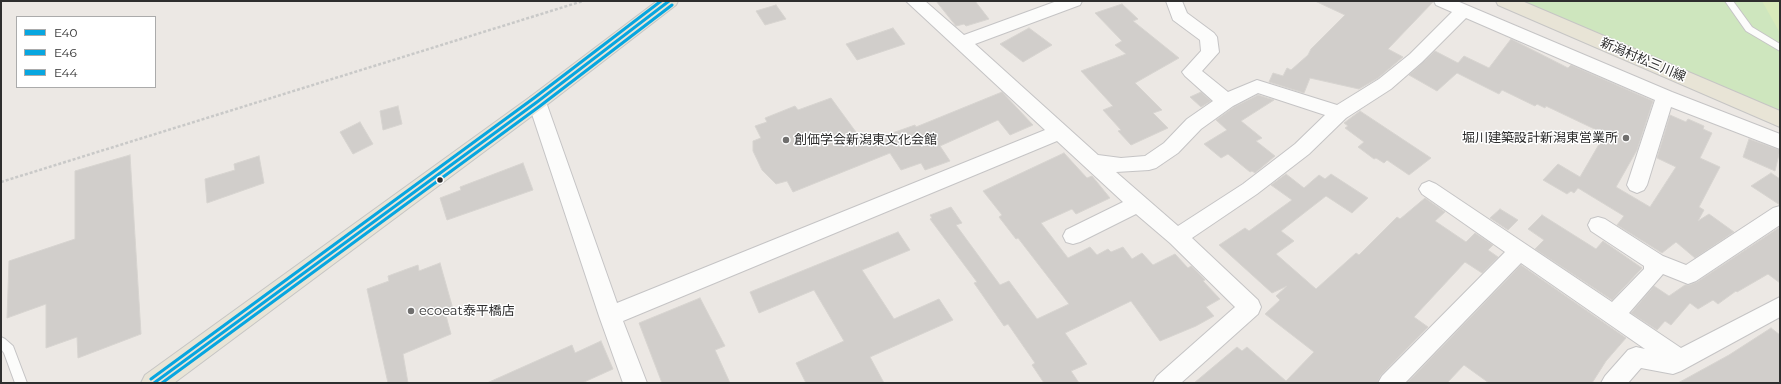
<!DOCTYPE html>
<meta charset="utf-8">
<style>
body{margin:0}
#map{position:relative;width:1781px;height:384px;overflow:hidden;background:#ece8e4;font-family:Montserrat,sans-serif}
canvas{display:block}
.frame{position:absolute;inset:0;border:2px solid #2e2e2e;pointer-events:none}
.legend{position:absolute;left:16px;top:16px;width:140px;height:72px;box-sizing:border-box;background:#fff;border:1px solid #ababab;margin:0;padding:5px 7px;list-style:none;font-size:12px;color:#2e2e2e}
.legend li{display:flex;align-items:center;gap:8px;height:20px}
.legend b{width:20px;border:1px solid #ababab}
</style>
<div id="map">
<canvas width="1781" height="384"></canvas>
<div class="frame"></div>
<ul class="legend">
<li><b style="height:5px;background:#07a6e0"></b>E40</li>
<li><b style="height:5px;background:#07a6e0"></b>E46</li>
<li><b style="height:5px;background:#07a6e0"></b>E44</li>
</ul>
</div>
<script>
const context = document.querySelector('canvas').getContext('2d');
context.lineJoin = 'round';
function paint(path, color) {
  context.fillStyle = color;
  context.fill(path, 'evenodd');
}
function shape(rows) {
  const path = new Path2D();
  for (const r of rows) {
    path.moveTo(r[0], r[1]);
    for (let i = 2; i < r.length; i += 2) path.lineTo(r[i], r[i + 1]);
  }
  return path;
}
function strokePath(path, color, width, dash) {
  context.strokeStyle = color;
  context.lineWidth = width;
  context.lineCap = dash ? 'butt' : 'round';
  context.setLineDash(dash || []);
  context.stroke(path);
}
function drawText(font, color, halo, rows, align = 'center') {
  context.font = font + ' Montserrat,"Noto Sans JP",sans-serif';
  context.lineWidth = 3;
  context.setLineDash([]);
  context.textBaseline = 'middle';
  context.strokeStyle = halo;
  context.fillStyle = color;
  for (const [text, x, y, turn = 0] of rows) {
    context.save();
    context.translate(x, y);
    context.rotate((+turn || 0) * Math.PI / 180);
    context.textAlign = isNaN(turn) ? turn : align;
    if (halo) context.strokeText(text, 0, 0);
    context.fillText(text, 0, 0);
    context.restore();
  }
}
const green = shape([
 [1517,1,1780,1,1780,113]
]);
const pitch = shape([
 [1762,1,1780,1,1780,33]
]);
const building = shape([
 [936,1,975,1,989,19,966,26,964,24,956,26,936,1],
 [1315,1,1433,1,1433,2,1388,49,1403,57,1378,78,1359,89,1310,78,1304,93,1269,82,1273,73,1283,76,1287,68,1291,70,1308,55,1311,49,1345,15,1315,1],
 [1122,4,1138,19,1133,21,1179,58,1135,83,1162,110,1153,113,1168,128,1131,145,1118,131,1121,130,1103,110,1113,106,1081,71,1126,54,1115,45,1122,41,1095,13,1122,4],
 [776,5,786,19,765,25,756,11,776,5],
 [893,28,905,44,857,60,846,44,893,28],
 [1029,28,1052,45,1023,62,1000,44,1029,28],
 [1511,39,1568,68,1571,65,1653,101,1637,150,1616,187,1650,207,1676,167,1657,158,1670,115,1686,122,1688,119,1704,126,1703,129,1712,133,1700,158,1720,167,1699,207,1704,210,1698,221,1709,214,1734,232,1695,258,1676,242,1662,253,1617,225,1624,216,1578,188,1574,193,1571,191,1567,194,1543,180,1558,164,1580,177,1605,134,1546,106,1545,108,1537,104,1535,106,1502,90,1499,94,1457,73,1437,91,1409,75,1435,51,1458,63,1464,56,1489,68,1511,39],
 [1002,92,1033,125,1010,135,998,120,940,146,950,161,925,170,921,163,901,170,890,153,793,192,787,181,776,184,762,170,753,151,753,141,761,138,755,126,767,122,765,118,795,106,798,110,831,98,864,143,915,125,916,127,1002,92],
 [1201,92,1211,101,1201,107,1190,97,1201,92],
 [1258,95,1274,100,1241,121,1262,138,1256,141,1275,156,1255,173,1252,171,1250,172,1228,154,1221,158,1204,144,1227,130,1216,120,1234,107,1258,95],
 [398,106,402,124,383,130,380,111,398,106],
 [1360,111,1431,158,1409,175,1387,160,1384,163,1376,158,1374,159,1358,147,1364,142,1345,128,1348,126,1344,123,1360,111],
 [360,122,373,144,353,154,340,132,360,122],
 [1749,139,1780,150,1775,171,1743,157,1749,139],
 [1064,153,1087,178,1092,176,1110,198,1076,214,1072,209,1041,223,1068,258,1090,247,1097,255,1108,249,1111,252,1123,247,1132,259,1142,253,1153,265,1175,254,1188,268,1191,266,1205,280,1203,281,1220,299,1206,307,1214,316,1196,326,1160,341,1131,301,1065,333,1087,364,1071,371,1079,383,1044,383,1032,365,1035,363,1008,324,1004,326,974,283,977,282,930,219,932,218,930,215,951,207,962,223,956,225,1000,285,1009,281,1037,319,1069,304,1018,238,1016,239,999,217,1002,215,983,191,1064,153],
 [130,155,141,334,78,358,77,337,46,348,46,304,7,318,9,261,75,239,75,171,130,155],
 [259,156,264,183,207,203,205,179,235,170,234,164,259,156],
 [523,163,533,190,447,220,440,198,461,190,460,187,523,163],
 [1771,173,1780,179,1780,205,1751,186,1771,173],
 [1286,174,1304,188,1319,175,1325,179,1331,174,1368,198,1352,213,1326,196,1281,231,1294,241,1276,254,1316,289,1356,253,1359,255,1397,217,1400,219,1425,198,1445,212,1435,221,1466,242,1475,233,1493,245,1488,250,1498,257,1482,273,1465,262,1414,317,1428,327,1381,375,1377,383,1194,383,1237,347,1242,351,1247,347,1286,381,1314,352,1265,314,1280,300,1276,296,1287,286,1272,293,1219,245,1245,228,1249,231,1292,200,1271,185,1286,174],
 [1500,209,1518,220,1508,230,1490,218,1500,209],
 [1542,215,1596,249,1603,241,1642,268,1612,300,1535,249,1544,240,1528,229,1542,215],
 [1780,227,1780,283,1768,274,1737,292,1736,291,1718,304,1713,300,1698,309,1690,303,1671,325,1665,321,1657,330,1631,313,1654,286,1669,296,1685,285,1689,285,1697,282,1780,227],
 [898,232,910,250,862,270,894,319,939,299,953,320,870,357,884,383,806,383,796,363,844,341,814,290,759,313,750,292,898,232],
 [440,263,453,309,445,312,451,334,403,354,408,383,388,383,367,289,389,281,388,276,418,265,419,271,440,263],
 [1521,265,1626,338,1606,361,1592,383,1489,383,1464,365,1447,383,1407,383,1521,265],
 [700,298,725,346,715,350,730,383,662,383,639,323,700,298],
 [1771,328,1780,335,1780,383,1678,383,1729,355,1771,328],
 [601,341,613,369,582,383,487,383,572,345,575,353,601,341]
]);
const path = shape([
 [1,182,583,1]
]);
const lane = shape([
 [1725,1,1733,1,1752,27,1780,44,1780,51,1746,31,1725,1],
 [1,337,5,339,13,346,27,383,15,383,4,353,1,349,1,337]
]);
const street = shape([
 [906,1,925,1,964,35,1057,1,1082,1,1080,5,975,44,1098,155,1121,158,1145,156,1164,143,1187,119,1213,101,1185,76,1182,72,1201,51,1200,40,1173,20,1166,1,1182,1,1187,13,1214,33,1217,37,1219,52,1202,71,1228,92,1257,80,1337,105,1379,79,1410,54,1452,12,1436,5,1434,1,1457,1,1672,92,1780,134,1780,149,1671,107,1647,185,1644,190,1637,193,1630,190,1627,185,1655,100,1466,18,1422,62,1391,89,1346,118,1309,154,1257,194,1192,238,1258,300,1261,307,1258,314,1181,383,1153,383,1157,376,1235,307,1170,243,1136,214,1080,242,1073,244,1066,242,1063,236,1066,230,1123,202,1057,141,623,321,647,383,623,383,599,316,528,102,530,97,537,95,544,97,546,102,617,303,1045,130,906,1],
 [1258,93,1325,115,1295,144,1243,184,1178,226,1116,172,1149,170,1156,168,1178,153,1201,129,1233,106,1258,93],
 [1429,181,1436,184,1612,302,1644,269,1644,266,1591,231,1588,225,1591,219,1598,217,1605,219,1663,256,1686,265,1773,208,1780,206,1780,225,1696,281,1688,284,1663,274,1629,313,1681,348,1780,297,1780,317,1681,371,1673,374,1641,368,1628,383,1601,383,1605,376,1628,350,1636,347,1645,349,1521,263,1405,383,1378,383,1382,376,1505,252,1422,194,1419,189,1422,184,1429,181]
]);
const primary = shape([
 [657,1,678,1,676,5,544,107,174,383,141,383,145,375,530,97,657,1],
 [1496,1,1522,1,1780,111,1780,127,1498,5,1496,1]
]);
const bus1 = shape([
 [154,383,537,102,669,1]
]);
const bus2 = shape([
 [162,383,540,106,672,5]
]);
const bus3 = shape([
 [151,379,534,98,661,1]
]);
const markers = [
 [1626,138,4,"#706f6e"],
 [786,140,4,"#706f6e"],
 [440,180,3.5,"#2e2e2e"],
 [411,311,4,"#706f6e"]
];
const streetNames = [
 ["新潟村松三川線",1643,60,23]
];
const poiNames = [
 ["堀川建築設計新潟東営業所",1618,138,"right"],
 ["創価学会新潟東文化会館",794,140],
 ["ecoeat泰平橋店",419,311]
];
paint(green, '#cee6be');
paint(pitch, '#d9eabb');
paint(building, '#d1cecb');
strokePath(building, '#d7d4d0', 1);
strokePath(lane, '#c5c4c5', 2);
strokePath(street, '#c5c4c5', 2);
strokePath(primary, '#c6c5c4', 2);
strokePath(path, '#c9c9c8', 2.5, [3, 2]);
paint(lane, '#fcfcfb');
paint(street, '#fcfcfb');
paint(primary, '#e8e4d6');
strokePath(bus1, '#07a6e0', 3);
strokePath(bus2, '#07a6e0', 3);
strokePath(bus3, '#07a6e0', 3);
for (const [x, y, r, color] of markers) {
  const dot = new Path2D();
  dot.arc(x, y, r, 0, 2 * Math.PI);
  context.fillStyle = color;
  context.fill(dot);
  strokePath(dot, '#fff', 1.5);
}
drawText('13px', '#2e2e2e', '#fff', streetNames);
drawText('13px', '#2e2e2e', '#fff', poiNames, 'left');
</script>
